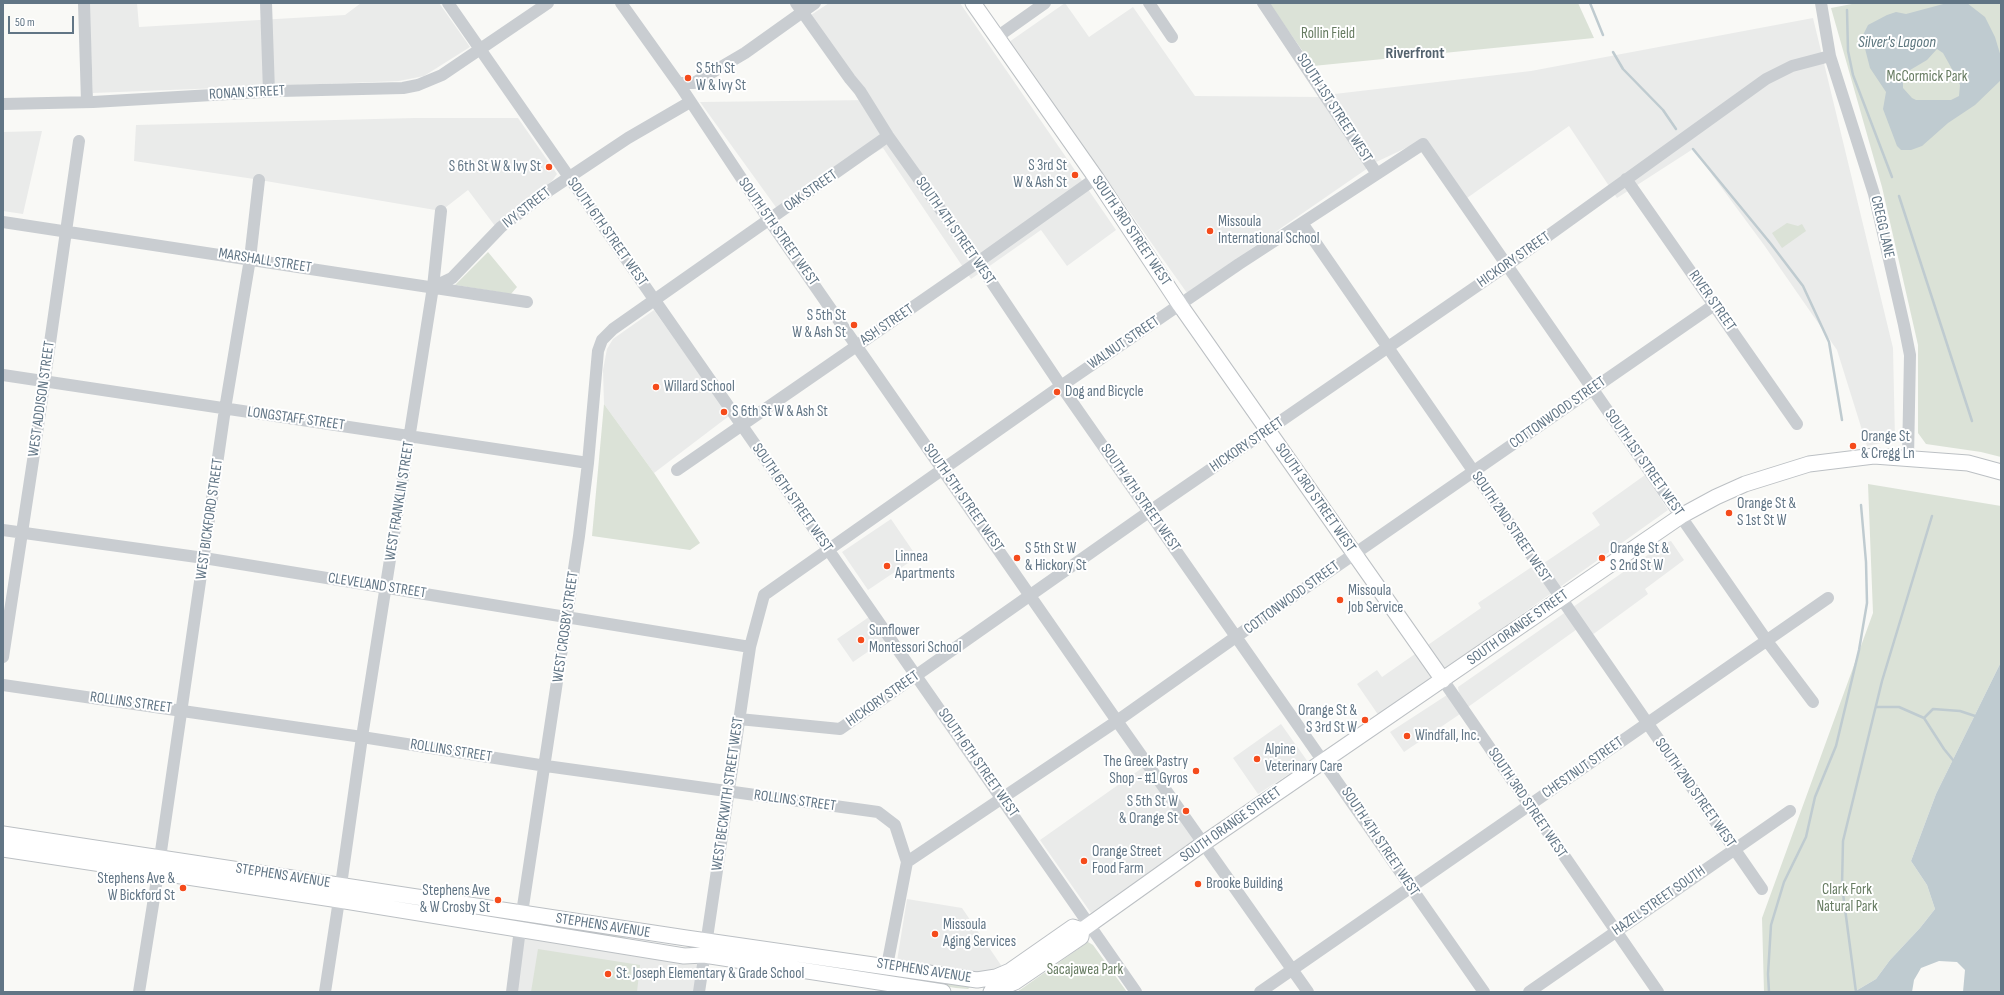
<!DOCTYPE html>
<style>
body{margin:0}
#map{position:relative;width:2004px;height:995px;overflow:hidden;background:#f9f9f6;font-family:"Sofia Sans Condensed",sans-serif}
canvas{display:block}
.frame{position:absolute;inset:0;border:4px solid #617585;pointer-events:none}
.scale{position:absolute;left:8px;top:16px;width:66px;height:18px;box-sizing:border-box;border:2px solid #617585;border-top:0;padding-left:5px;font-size:12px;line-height:14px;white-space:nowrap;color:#617585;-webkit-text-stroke:3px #fff;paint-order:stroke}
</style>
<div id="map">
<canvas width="2004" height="995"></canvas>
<div class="frame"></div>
<div class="scale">50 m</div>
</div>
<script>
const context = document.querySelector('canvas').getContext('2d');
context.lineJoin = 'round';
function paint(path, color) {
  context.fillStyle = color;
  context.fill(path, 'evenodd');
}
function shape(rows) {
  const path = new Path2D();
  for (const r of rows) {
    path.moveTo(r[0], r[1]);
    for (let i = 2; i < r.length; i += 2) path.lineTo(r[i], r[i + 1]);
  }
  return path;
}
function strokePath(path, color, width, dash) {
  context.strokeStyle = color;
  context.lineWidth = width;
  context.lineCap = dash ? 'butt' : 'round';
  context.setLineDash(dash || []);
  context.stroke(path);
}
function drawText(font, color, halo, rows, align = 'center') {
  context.font = font + ' "Sofia Sans Condensed",sans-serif';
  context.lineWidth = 4;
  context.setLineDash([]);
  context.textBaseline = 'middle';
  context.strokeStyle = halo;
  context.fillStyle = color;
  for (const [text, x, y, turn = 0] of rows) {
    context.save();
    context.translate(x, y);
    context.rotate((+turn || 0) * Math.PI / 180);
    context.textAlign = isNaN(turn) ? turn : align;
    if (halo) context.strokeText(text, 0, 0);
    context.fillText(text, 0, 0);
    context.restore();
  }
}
const built = shape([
 [89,3,137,3,139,27,345,15,361,3,439,3,470,47,424,76,399,81,93,93],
 [829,3,960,3,1116,230,1067,266,1041,230,971,279,883,148,778,210,700,102,871,100,811,15],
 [1065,3,1089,37,1133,7,1195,96,1320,97,1368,168,1187,293,1009,42],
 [1813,18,1893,348,1895,440,1867,446,1837,350,1764,245,1693,149,1617,198,1569,126,1467,198,1421,141,1374,163,1326,95,1531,71],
 [415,118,518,118,557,174,552,181,495,226,468,190,441,211,254,179,134,161,136,125],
 [42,131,23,214,3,211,3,132],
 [654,310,729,416,654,473,604,404,603,370,607,349,613,339],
 [1645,475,1668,510,1379,716,1357,684,1377,670,1382,677,1481,608,1478,603,1542,560,1544,563,1600,525,1592,513],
 [891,519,917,557,868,590,842,552],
 [1671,541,1684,560,1645,589,1648,594,1588,638,1580,627,1468,707,1459,694,1458,687,1665,543],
 [869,617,885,640,853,662,837,639],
 [1447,695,1460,714,1404,752,1390,732],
 [1281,724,1308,762,1258,794,1233,758],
 [1145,766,1196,839,1091,913,1040,840],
 [907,899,962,908,1005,971,982,979,896,967],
 [520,929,704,955,698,992,512,992]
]);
const green = shape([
 [1269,3,1578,3,1594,38,1313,66],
 [1857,3,2001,3,2001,457,1981,452,1926,444,1918,433,1918,345,1882,187,1831,8],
 [1787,223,1798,226,1802,224,1806,231,1782,248,1772,233],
 [488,252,517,287,511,294,455,285],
 [604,404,654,473,700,543,690,550,592,536],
 [1868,484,2001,506,2001,662,1936,794,1911,861,1927,885,1935,909,1920,928,1890,960,1876,979,1854,992,1764,992,1762,918,1873,613],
 [390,901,626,935,625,939,615,940],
 [1088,942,1093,945,1127,992,1017,992],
 [538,949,640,965,637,992,531,992],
 [788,956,973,985,968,989,956,988,884,977,788,962]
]);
const water = shape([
 [1947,3,1967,3,1985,17,1995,37,2001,57,2001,80,1975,105,1948,123,1922,146,1911,150,1901,150,1897,146,1883,109,1886,92,1870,68,1862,37,1868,25,1887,15,1896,12,1906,14],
 [1937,49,1943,53,1957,78,1960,85,1959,96,1951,100,1916,100,1912,98,1903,88,1903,77,1905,73,1927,60],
 [2001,662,2001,992,1963,992,1965,970,1957,962,1939,961,1921,968,1914,980,1912,992,1854,992,1876,979,1890,960,1920,928,1935,909,1927,885,1911,861,1936,794]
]);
const stream = shape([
 [1590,3,1603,35],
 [1847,10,1848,51,1853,75,1892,177],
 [1613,52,1623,69,1663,110,1676,129],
 [1693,149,1771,244,1803,286,1829,342,1842,420],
 [1899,196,1972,421],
 [1876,707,1899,707,1924,718,1944,749,1953,760],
 [1924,718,1933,709,1960,711,1975,716],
 [1769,992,1768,974,1771,925,1784,882,1806,837,1815,797,1836,746,1859,650,1867,603,1866,562,1861,505],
 [1856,992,1842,886,1843,841,1882,681,1932,516]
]);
const minor = shape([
 [84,3,87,102],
 [266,3,269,92],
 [448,3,1136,992],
 [621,3,681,87,769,220,1117,721,1308,992],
 [796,3,850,79,860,91,888,136,978,262,1061,386,1484,992],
 [1149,3,1172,37],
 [1263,3,1377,174],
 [1821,3,1830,56,1874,194,1904,325,1910,355,1908,458],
 [997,37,1045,3],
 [678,83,694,83,745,53,815,3],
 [3,104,93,102,280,91,403,88,418,85,442,75,548,3],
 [1626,179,1797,424],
 [3,222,527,302],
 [1302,223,1762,889],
 [433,287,452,278,501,227,550,190,628,138,690,102],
 [3,375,588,463],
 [677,470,978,262,1096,178],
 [3,530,204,558,750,647],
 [3,657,34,454,79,141],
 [1443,680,1658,992],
 [3,685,362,737,546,766,878,812,895,825,907,862,887,966],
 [739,719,840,729,1150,511,1506,266,1766,79,1792,66,1830,56],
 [160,858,225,409,250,259,259,180],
 [907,862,1117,721,1295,595,1714,305],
 [341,885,362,737,433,287,441,211],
 [522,913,579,536,588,463,598,351,602,340,613,329,888,136],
 [139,992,158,873],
 [325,992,339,900],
 [512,992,520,929],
 [699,992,750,647,764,595,1061,386,1239,264,1423,144,1767,641,1813,702],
 [1260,992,1828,598],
 [1529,992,1790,811]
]);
const major = shape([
 [973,3,1096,178,1180,305,1443,680],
 [3,834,686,938,977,980,996,977,1010,971,1073,927,1082,930],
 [3,849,339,900,684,956,704,955,943,992],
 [1082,930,1204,843,1681,516,1716,497,1745,484,1809,464,1874,456,1968,463,2001,472],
 [991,992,1015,982,1081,937,1082,930]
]);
const markers = [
 [688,78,4,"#f54b1b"],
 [549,167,4,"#f54b1b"],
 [1075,175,4,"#f54b1b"],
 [1210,231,4,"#f54b1b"],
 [854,325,4,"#f54b1b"],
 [656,387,4,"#f54b1b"],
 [1057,392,4,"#f54b1b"],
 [724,412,4,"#f54b1b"],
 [1853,446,4,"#f54b1b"],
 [1729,513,4,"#f54b1b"],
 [1017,558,4,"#f54b1b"],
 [1602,558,4,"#f54b1b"],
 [887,566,4,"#f54b1b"],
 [1340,600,4,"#f54b1b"],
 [861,640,4,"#f54b1b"],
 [1365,720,4,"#f54b1b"],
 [1407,736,4,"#f54b1b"],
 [1257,759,4,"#f54b1b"],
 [1196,771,4,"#f54b1b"],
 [1186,811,4,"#f54b1b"],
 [1084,861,4,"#f54b1b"],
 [1198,884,4,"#f54b1b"],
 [183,888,4,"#f54b1b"],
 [498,900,4,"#f54b1b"],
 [935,934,4,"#f54b1b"],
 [608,974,4,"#f54b1b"]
];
const parkNames = [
 ["Rollin Field",1328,34],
 ["McCormick Park",1927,77],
 ["Clark Fork",1847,890],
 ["Natural Park",1847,907],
 ["Sacajawea Park",1085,970]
];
const poiNames = [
 ["S 5th St",696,69],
 ["W & Ivy St",696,86],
 ["S 3rd St",1067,166,"right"],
 ["W & Ash St",1067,183,"right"],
 ["S 6th St W & Ivy St",541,167,"right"],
 ["Missoula",1218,222],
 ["International School",1218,239],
 ["S 5th St",846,316,"right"],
 ["W & Ash St",846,333,"right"],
 ["Willard School",664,387],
 ["Dog and Bicycle",1065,392],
 ["S 6th St W & Ash St",732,412],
 ["Orange St",1861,437],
 ["& Cregg Ln",1861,454],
 ["Orange St &",1737,504],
 ["S 1st St W",1737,521],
 ["S 5th St W",1025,549],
 ["& Hickory St",1025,566],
 ["Orange St &",1610,549],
 ["S 2nd St W",1610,566],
 ["Linnea",895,557],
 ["Apartments",895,574],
 ["Missoula",1348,591],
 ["Job Service",1348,608],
 ["Sunflower",869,631],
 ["Montessori School",869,648],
 ["Orange St &",1357,711,"right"],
 ["S 3rd St W",1357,728,"right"],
 ["Windfall, Inc.",1415,736],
 ["Alpine",1265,750],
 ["Veterinary Care",1265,767],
 ["The Greek Pastry",1188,762,"right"],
 ["Shop - #1 Gyros",1188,779,"right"],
 ["S 5th St W",1178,802,"right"],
 ["& Orange St",1178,819,"right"],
 ["Orange Street",1092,852],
 ["Food Farm",1092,869],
 ["Stephens Ave &",175,879,"right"],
 ["W Bickford St",175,896,"right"],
 ["Brooke Building",1206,884],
 ["Stephens Ave",490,891,"right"],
 ["& W Crosby St",490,908,"right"],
 ["Missoula",943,925],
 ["Aging Services",943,942],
 ["St. Joseph Elementary & Grade School",616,974]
];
const streetNames = [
 ["RONAN STREET",247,93,-3],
 ["SOUTH 1ST STREET WEST",1334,108,57],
 ["OAK STREET",811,191,-35],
 ["IVY STREET",527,208,-38],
 ["CREGG LANE",1882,227,77],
 ["SOUTH 4TH STREET WEST",955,231,55],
 ["SOUTH 3RD STREET WEST",1131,231,56],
 ["SOUTH 6TH STREET WEST",607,232,55],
 ["SOUTH 5TH STREET WEST",778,232,55],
 ["HICKORY STREET",1514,260,-35],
 ["MARSHALL STREET",265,261,9],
 ["RIVER STREET",1712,301,55],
 ["ASH STREET",887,325,-34],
 ["WALNUT STREET",1124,343,-34],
 ["WEST ADDISON STREET",42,399,-82],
 ["COTTONWOOD STREET",1558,413,-35],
 ["LONGSTAFF STREET",296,419,8],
 ["HICKORY STREET",1247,445,-34],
 ["SOUTH 1ST STREET WEST",1644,463,55],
 ["SOUTH 6TH STREET WEST",792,498,55],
 ["SOUTH 5TH STREET WEST",963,498,55],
 ["SOUTH 4TH STREET WEST",1140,498,55],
 ["SOUTH 3RD STREET WEST",1315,498,55],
 ["WEST FRANKLIN STREET",400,501,-81],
 ["WEST BICKFORD STREET",210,519,-82],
 ["SOUTH 2ND STREET WEST",1511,527,56],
 ["CLEVELAND STREET",377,586,9],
 ["COTTONWOOD STREET",1292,598,-36],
 ["WEST CROSBY STREET",566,627,-82],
 ["SOUTH ORANGE STREET",1518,628,-35],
 ["HICKORY STREET",883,699,-35],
 ["ROLLINS STREET",131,703,8],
 ["ROLLINS STREET",451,751,9],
 ["SOUTH 6TH STREET WEST",978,763,55],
 ["CHESTNUT STREET",1583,768,-35],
 ["SOUTH 2ND STREET WEST",1695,793,55],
 ["WEST BECKWITH STREET WEST",728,794,-82],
 ["ROLLINS STREET",795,801,8],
 ["SOUTH 3RD STREET WEST",1527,803,56],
 ["SOUTH ORANGE STREET",1231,825,-35],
 ["SOUTH 4TH STREET WEST",1380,842,56],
 ["STEPHENS AVENUE",283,876,9],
 ["HAZEL STREET SOUTH",1659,901,-35],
 ["STEPHENS AVENUE",603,926,9],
 ["STEPHENS AVENUE",924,971,9]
];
const waterNames = [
 ["Silver's Lagoon",1897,43]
];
const neighbourhoodNames = [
 ["Riverfront",1415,54]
];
paint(built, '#eaebea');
paint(green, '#dbe2d7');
paint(water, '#bfcbd0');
strokePath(stream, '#bfcbd0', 2.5);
strokePath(major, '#bcc0c4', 17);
strokePath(minor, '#c9cdd1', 12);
strokePath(major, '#fff', 15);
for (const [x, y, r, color] of markers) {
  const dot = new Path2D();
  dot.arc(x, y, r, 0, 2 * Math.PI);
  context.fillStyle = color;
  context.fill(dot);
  strokePath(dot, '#fff', 1.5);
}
drawText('15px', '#667b61', '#fff', parkNames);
drawText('15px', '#617585', '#fff', poiNames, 'left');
drawText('15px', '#617585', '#fff', streetNames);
drawText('italic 16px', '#5c767e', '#fff', waterNames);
drawText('bold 16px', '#54636f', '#fff', neighbourhoodNames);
</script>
